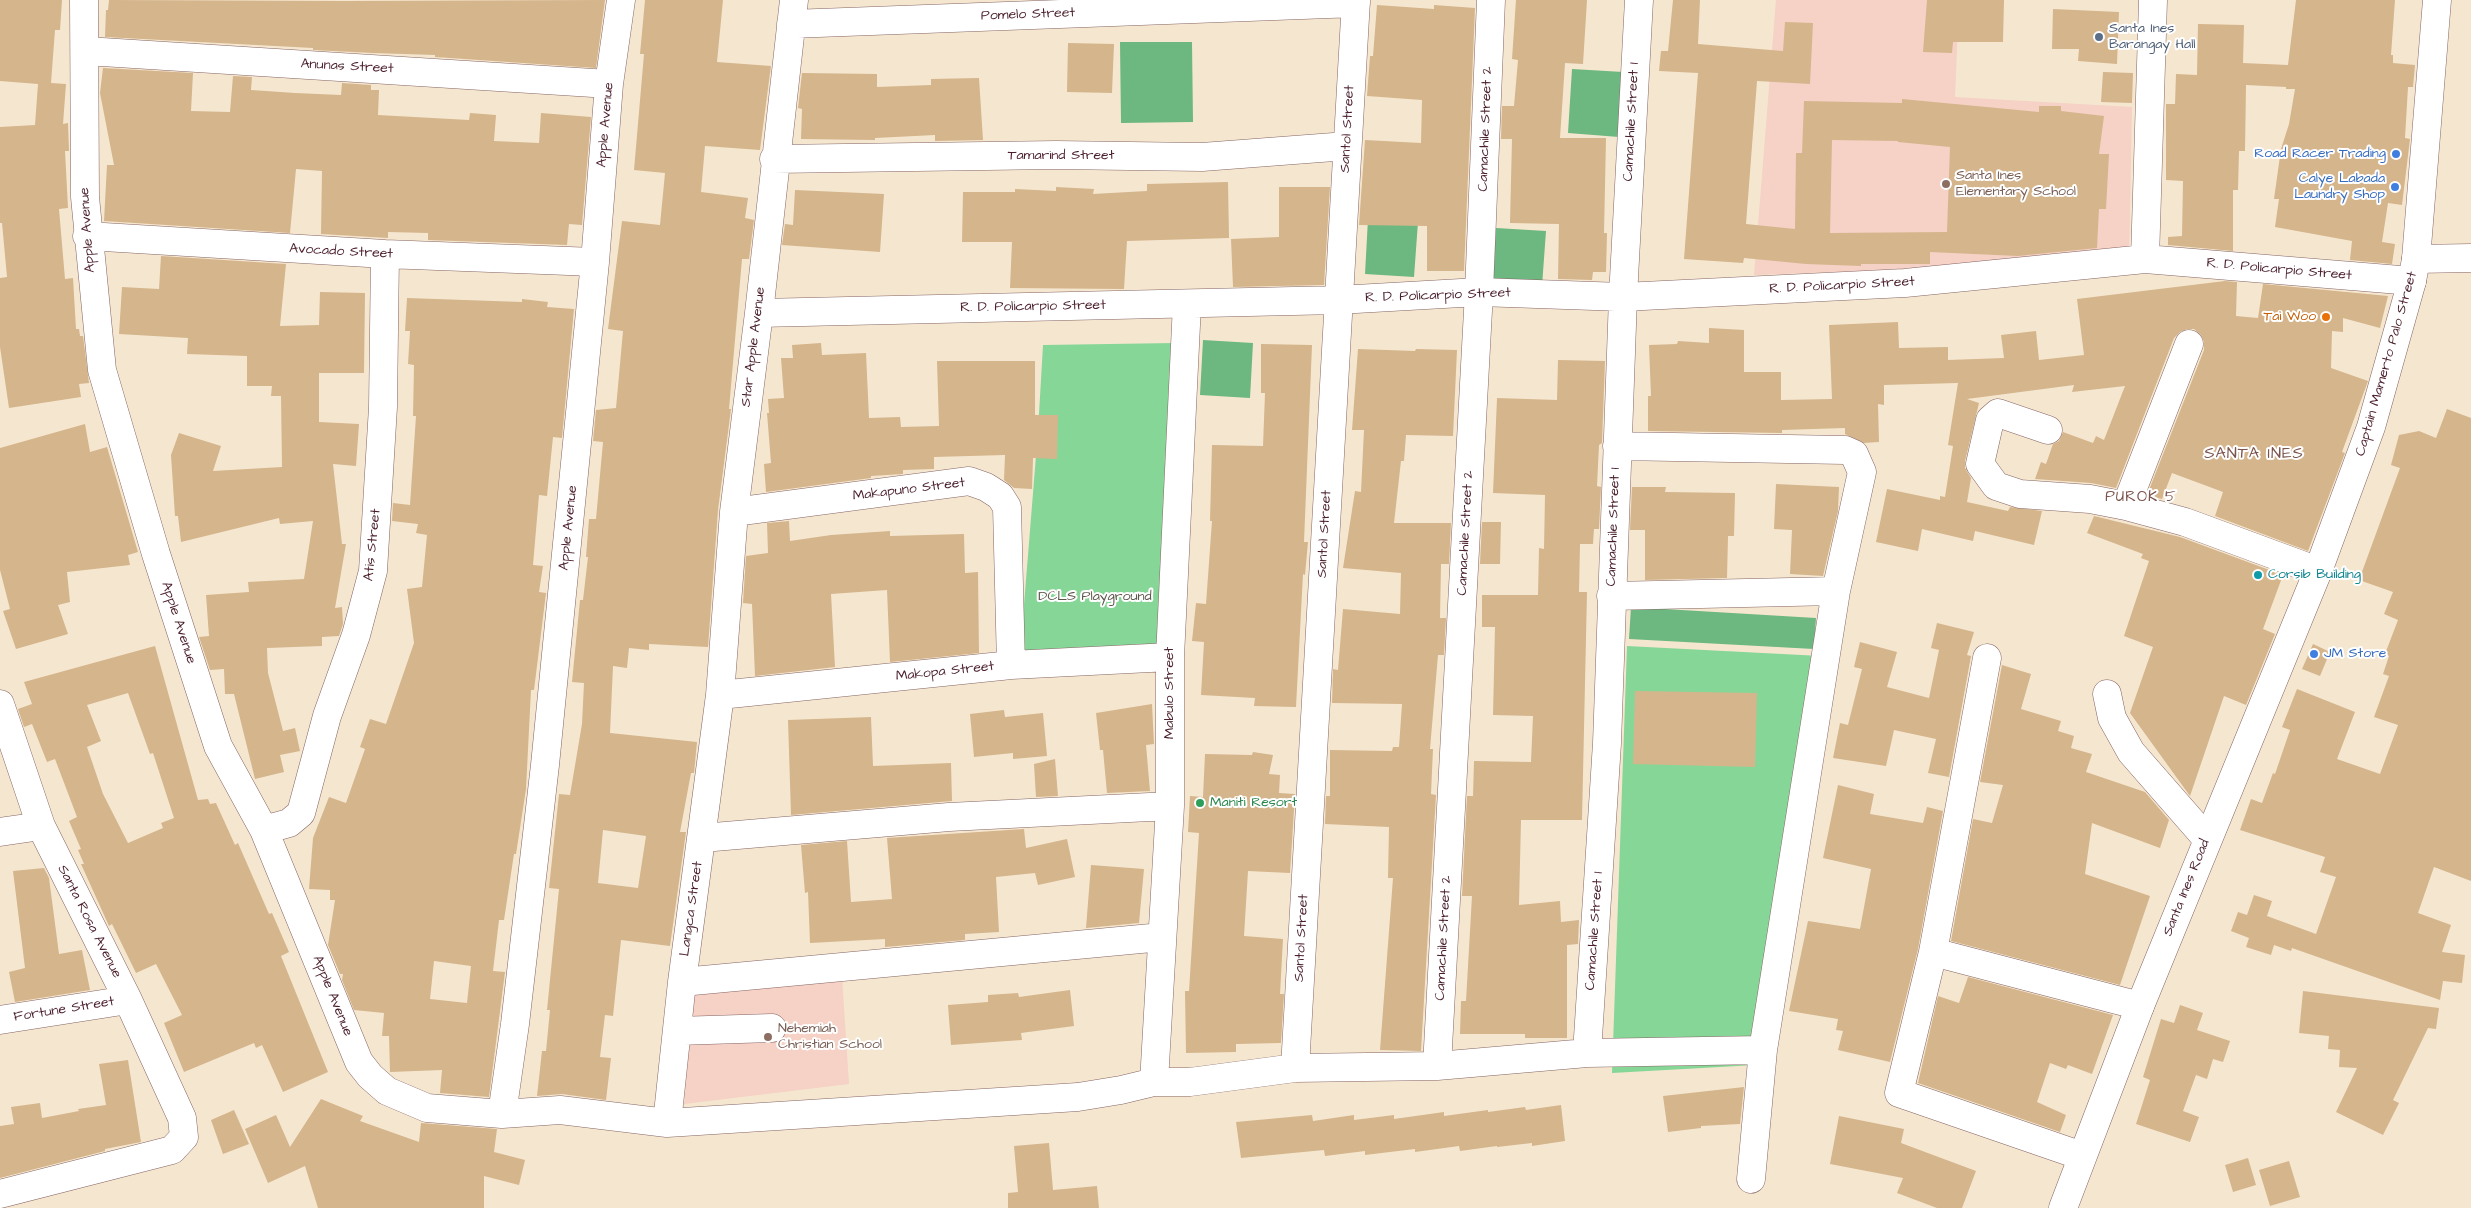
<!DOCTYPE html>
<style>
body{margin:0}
canvas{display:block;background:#f5e6cf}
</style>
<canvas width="2471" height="1208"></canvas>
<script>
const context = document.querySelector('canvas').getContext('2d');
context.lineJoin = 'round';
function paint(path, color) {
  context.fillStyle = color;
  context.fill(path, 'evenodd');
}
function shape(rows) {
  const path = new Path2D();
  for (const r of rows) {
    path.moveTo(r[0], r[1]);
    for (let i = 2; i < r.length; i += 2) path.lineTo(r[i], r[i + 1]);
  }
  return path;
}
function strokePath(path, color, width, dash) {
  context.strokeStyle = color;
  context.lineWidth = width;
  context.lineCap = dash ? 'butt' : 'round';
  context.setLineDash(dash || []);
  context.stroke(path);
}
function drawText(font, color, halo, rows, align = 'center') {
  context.font = font + ' "Architects Daughter",sans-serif';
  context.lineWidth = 4;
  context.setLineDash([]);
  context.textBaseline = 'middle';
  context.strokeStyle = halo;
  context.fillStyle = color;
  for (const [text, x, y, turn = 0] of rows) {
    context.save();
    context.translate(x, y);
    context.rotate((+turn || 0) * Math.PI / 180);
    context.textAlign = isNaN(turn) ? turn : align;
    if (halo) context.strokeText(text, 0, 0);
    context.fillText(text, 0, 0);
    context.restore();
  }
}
const built = shape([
 [1776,0,1959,0,1955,97,2132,107,2129,261,1754,275],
 [842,977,849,1084,684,1104,694,991]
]);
const green = shape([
 [1175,343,1162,668,1018,679,1038,431,1043,345],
 [1627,646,1821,656,1756,1065,1612,1073]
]);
const forest = shape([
 [1120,42,1192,42,1193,122,1121,123],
 [1572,69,1623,72,1619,137,1568,133],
 [1368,219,1418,222,1414,277,1365,274],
 [1496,228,1546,231,1542,286,1492,283],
 [1203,340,1253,343,1250,398,1200,395],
 [1631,607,1816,618,1814,649,1629,639]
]);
const building = shape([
 [0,0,62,0,60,30,55,30,51,83,66,84,63,124,68,123,69,151,65,151,68,208,59,209,65,279,73,278,76,329,79,329,80,336,83,336,89,383,79,384,81,397,9,408,0,347,0,278,7,277,2,223,0,223,0,127,35,125,38,84,0,81],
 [109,0,344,1,605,0,596,68,435,57,435,55,373,53,313,50,313,48,105,37,106,10,108,10],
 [645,0,723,0,717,62,771,66,770,73,760,150,705,146,701,192,748,198,745,218,754,220,749,259,742,259,729,409,731,409,718,510,708,647,649,644,649,650,629,648,627,668,613,666,610,733,697,742,694,773,691,773,680,832,686,832,670,946,621,940,613,1016,605,1015,600,1057,611,1058,606,1100,562,1094,537,1096,542,1051,546,1051,550,1010,547,1010,559,889,549,888,559,794,570,795,582,724,584,683,572,682,580,600,583,600,588,557,586,557,589,519,596,519,603,442,593,441,596,410,616,408,623,331,608,329,622,221,660,225,665,173,634,170,644,54,640,54],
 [603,830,646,836,638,888,598,883],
 [1516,0,1587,0,1583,64,1565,63,1560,138,1606,138,1604,233,1607,233,1606,272,1593,272,1592,280,1558,279,1559,224,1510,223,1512,139,1501,139,1502,106,1514,106,1518,60,1512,59],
 [1673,0,1700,0,1698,44,1783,51,1785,22,1813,23,1810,84,1757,81,1746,224,1795,229,1796,153,1802,153,1804,101,1902,103,1902,99,2039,112,2039,106,2061,106,2061,111,2104,116,2099,154,2109,154,2106,209,2099,209,2097,248,2018,256,1930,252,1930,264,1861,264,1861,266,1806,264,1744,258,1743,263,1684,259,1698,73,1659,71,1661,51,1668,51],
 [1832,140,1898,141,1898,142,1950,147,1947,232,1830,233],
 [1927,0,2004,0,2003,42,1953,42,1952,53,1923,52],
 [2296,0,2395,0,2391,55,2393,55,2393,63,2415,65,2413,87,2408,87,2405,138,2410,139,2402,205,2388,203,2382,242,2395,244,2392,264,2350,260,2352,241,2275,227,2279,199,2274,199,2281,149,2289,124,2295,89,2286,89,2286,87,2246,85,2245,151,2239,151,2238,190,2233,190,2233,251,2168,245,2168,237,2182,236,2183,181,2166,180,2166,104,2175,104,2176,74,2197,75,2198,24,2244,25,2243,63,2288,65],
 [1377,5,1434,9,1434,5,1475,8,1464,271,1427,271,1427,226,1359,225,1365,140,1421,143,1422,100,1367,96,1370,56,1373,56],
 [2053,9,2119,12,2117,64,2078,61,2079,49,2052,49],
 [1068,43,1114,44,1112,93,1067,92],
 [103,68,193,73,191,111,230,112,233,76,252,77,251,90,295,93,341,95,342,83,371,85,371,90,379,90,378,115,469,120,470,113,496,115,494,141,539,143,541,113,591,117,582,225,569,224,567,245,428,240,428,233,388,232,388,238,321,234,322,171,296,169,290,233,104,221,107,165,114,165,100,93],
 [2103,72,2133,73,2132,103,2101,102],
 [802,73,877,74,877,87,931,85,931,79,979,78,983,140,935,141,935,135,875,138,875,140,801,139,802,109,798,108],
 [1228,182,1229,238,1127,241,1124,289,1010,288,1012,242,962,242,963,192,1015,192,1015,189,1056,191,1056,187,1094,189,1093,194,1147,191,1147,184],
 [1279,187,1330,187,1324,285,1233,287,1231,239,1279,237],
 [795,190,884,194,880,252,782,245,785,224,793,225],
 [161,256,286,264,280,326,319,325,320,292,365,293,364,373,319,373,319,422,359,424,356,466,333,464,342,544,346,544,335,608,342,607,343,624,339,636,322,637,322,646,267,648,268,673,283,731,295,728,300,751,280,755,284,772,255,779,234,694,225,694,224,669,210,670,199,637,209,636,206,595,249,592,248,582,304,579,313,521,280,524,279,518,181,542,178,516,175,516,171,455,179,433,221,446,213,471,282,467,281,396,271,396,272,386,247,386,247,356,187,354,188,338,119,334,122,287,159,289],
 [2225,281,2237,282,2236,316,2258,318,2263,284,2388,296,2380,328,2343,318,2343,332,2332,331,2331,368,2368,381,2342,452,2345,453,2308,551,2215,516,2223,492,2172,473,2162,499,2147,495,2204,350,2204,342,2201,335,2194,329,2187,329,2180,332,2174,338,2116,488,2091,483,2035,479,2041,462,2046,464,2053,444,2059,441,2063,432,2093,443,2096,436,2104,440,2125,386,2072,392,2074,385,1967,399,1979,403,1965,461,1965,468,1971,478,1967,502,2008,511,2010,507,2042,511,2034,545,1975,531,1973,541,1922,529,1918,551,1876,542,1887,489,1940,500,1940,496,1945,497,1953,446,1948,445,1958,383,1884,385,1884,405,1878,404,1879,442,1863,443,1845,434,1845,428,1782,430,1782,433,1648,431,1648,396,1651,396,1649,345,1677,344,1678,341,1709,343,1709,328,1744,330,1744,372,1781,372,1781,400,1832,399,1829,325,1898,322,1899,348,1948,347,1948,360,2004,358,2001,335,2036,331,2039,360,2084,355,2077,299],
 [407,298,522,302,522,299,548,302,547,307,574,309,562,438,553,437,547,496,539,495,533,565,543,566,539,592,546,593,534,690,531,690,526,789,516,854,514,854,504,920,499,920,493,971,505,972,489,1097,440,1093,442,1070,390,1072,389,1036,382,1036,384,1013,354,1010,342,980,343,974,340,974,328,945,335,900,330,900,330,890,309,889,313,838,329,797,346,803,365,749,360,747,370,719,386,724,414,643,407,589,422,587,427,535,416,533,418,524,392,521,393,503,410,505,416,416,413,416,414,365,408,364,410,331,405,331],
 [434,961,471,966,467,1003,430,999],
 [821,343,822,355,866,353,869,418,900,417,901,427,939,426,937,361,1035,361,1035,415,1058,415,1057,459,1033,458,1032,489,1014,488,1004,480,1005,455,934,457,934,469,903,470,903,474,871,476,871,478,766,492,764,464,771,463,767,413,769,413,768,399,784,398,781,358,793,358,792,345],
 [1261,344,1312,345,1304,542,1308,542,1305,575,1303,574,1296,707,1254,706,1255,698,1201,695,1204,642,1192,641,1196,603,1206,604,1212,521,1210,521,1212,445,1263,446,1265,393,1261,393],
 [1358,349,1415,351,1416,349,1457,350,1453,436,1406,435,1404,461,1401,461,1394,523,1451,523,1449,564,1441,564,1440,618,1446,618,1444,655,1438,655,1430,749,1433,749,1431,794,1436,795,1421,1051,1380,1050,1393,878,1388,878,1389,827,1325,824,1326,796,1330,796,1330,750,1392,751,1393,747,1399,747,1402,704,1332,703,1333,669,1338,670,1343,609,1400,614,1401,573,1343,568,1355,491,1361,492,1364,430,1352,430],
 [1558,360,1605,361,1602,443,1599,445,1597,486,1601,487,1599,529,1594,529,1593,544,1580,544,1579,592,1587,592,1582,820,1521,820,1519,905,1560,901,1561,922,1579,920,1578,944,1567,945,1567,1038,1525,1038,1525,1034,1460,1034,1461,1001,1466,1001,1472,896,1462,896,1467,796,1473,796,1474,761,1531,762,1533,716,1493,715,1495,627,1482,627,1482,595,1538,595,1539,548,1544,549,1545,495,1493,493,1497,398,1557,400],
 [2447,409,2471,418,2471,881,2434,867,2418,913,2451,925,2442,952,2465,955,2462,983,2443,981,2440,1000,2292,948,2291,951,2274,945,2271,955,2246,947,2249,938,2231,931,2238,912,2247,915,2254,895,2272,901,2267,916,2316,934,2336,877,2320,872,2325,857,2240,830,2251,799,2262,803,2273,773,2275,774,2290,730,2282,727,2297,689,2355,712,2337,759,2380,774,2398,725,2374,717,2389,676,2383,674,2389,656,2385,654,2398,620,2384,614,2393,592,2359,580,2400,468,2391,465,2399,435,2419,431,2436,438],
 [85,424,90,452,107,447,138,552,128,555,130,565,67,572,70,602,58,605,68,634,16,649,3,611,10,609,0,570,0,448],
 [1776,484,1839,487,1838,511,1823,576,1790,574,1792,530,1774,529],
 [1632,487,1666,487,1665,492,1735,493,1734,536,1728,536,1727,578,1645,580,1645,530,1630,530],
 [2094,516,2180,537,2283,575,2263,629,2275,634,2246,705,2224,696,2190,796,2130,713,2153,647,2124,636,2149,561,2141,558,2143,554,2087,533],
 [789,521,790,541,831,535,890,531,890,536,964,534,965,573,978,572,979,653,890,662,887,590,831,594,835,667,755,676,752,604,743,603,746,556,768,553,767,523],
 [1482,522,1501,522,1500,564,1480,564],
 [1937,623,1974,632,1967,655,1971,656,1949,777,1928,773,1936,739,1894,730,1886,766,1833,758,1840,723,1848,725,1862,669,1854,667,1860,642,1897,652,1887,687,1929,698,1939,650,1931,648],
 [2313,644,2330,652,2320,676,2302,669],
 [155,646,198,800,208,799,210,804,216,803,235,845,238,843,269,914,272,913,289,952,281,956,328,1072,283,1092,262,1045,256,1048,254,1043,184,1072,164,1023,182,1015,156,964,136,973,112,924,109,926,81,864,84,864,78,850,81,849,69,821,77,817,55,759,47,762,32,724,24,727,18,709,32,704,24,682],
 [128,693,150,754,153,753,174,818,161,823,163,828,128,843,103,794,87,747,101,741,87,705],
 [2002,665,2031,674,2021,709,2061,721,2058,731,2074,736,2071,748,2092,754,2086,772,2145,792,2169,820,2160,848,2092,823,2085,874,2150,896,2120,985,1951,941,1973,819,1992,823,2003,785,1980,782],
 [1635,691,1757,693,1755,767,1633,764],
 [1152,704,1154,744,1146,745,1150,791,1107,793,1103,750,1100,750,1096,713],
 [1004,710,1005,717,1043,713,1047,756,1013,759,1013,753,974,757,970,714],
 [871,717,873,766,951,763,952,801,791,815,788,720],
 [1253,752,1273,755,1269,774,1280,775,1279,793,1295,794,1290,873,1248,871,1244,936,1283,939,1280,994,1284,994,1281,1043,1236,1044,1236,1052,1186,1053,1185,991,1189,991,1199,833,1188,832,1190,796,1203,797,1205,754,1252,755],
 [1055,759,1058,796,1036,797,1034,764],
 [1838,785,1874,794,1870,814,1923,823,1927,807,1943,811,1918,949,1890,1062,1838,1050,1843,1031,1836,1030,1838,1019,1789,1011,1808,921,1860,929,1871,869,1823,858],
 [1024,829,1026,848,1067,839,1075,877,1038,885,1035,873,996,877,999,932,965,934,965,940,885,947,885,939,810,943,808,892,805,893,801,845,847,841,851,902,892,899,887,838],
 [1091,865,1144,869,1139,923,1086,928],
 [44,868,49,878,59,954,82,950,90,990,15,1002,9,972,25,968,13,871],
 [1968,977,2113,1015,2092,1074,2068,1065,2066,1069,2050,1063,2037,1102,2066,1115,2060,1132,1918,1083,1938,996,1959,1003],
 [1070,990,1074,1026,1021,1033,1022,1040,951,1045,948,1005,988,1002,988,995,1018,993,1019,997],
 [2303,991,2439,1008,2436,1029,2428,1028,2393,1100,2399,1103,2383,1135,2336,1112,2357,1068,2339,1067,2340,1050,2328,1049,2329,1036,2299,1033],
 [2180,1005,2203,1013,2197,1030,2230,1041,2223,1062,2213,1059,2207,1079,2196,1075,2183,1111,2199,1117,2190,1142,2136,1124,2150,1080,2143,1077,2161,1019,2174,1023],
 [128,1060,141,1142,105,1149,105,1151,0,1178,0,1126,14,1124,11,1107,40,1103,42,1118,79,1111,78,1109,106,1105,99,1064],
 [1744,1087,1740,1124,1701,1126,1701,1128,1668,1132,1663,1096],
 [321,1099,363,1116,360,1121,419,1142,421,1123,497,1129,494,1152,525,1160,519,1185,484,1176,484,1208,318,1208,305,1166,268,1183,245,1129,276,1115,290,1147],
 [1561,1105,1565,1141,1532,1146,1532,1143,1497,1147,1497,1146,1460,1151,1459,1146,1415,1152,1415,1149,1365,1155,1365,1151,1325,1156,1324,1150,1241,1158,1236,1122,1312,1115,1313,1121,1354,1115,1354,1120,1394,1115,1394,1119,1444,1112,1444,1116,1488,1110,1488,1112,1525,1107,1526,1110],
 [234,1110,249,1144,223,1154,211,1120],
 [1839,1116,1904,1129,1901,1143,1976,1171,1962,1208,1937,1208,1897,1193,1903,1178,1830,1164],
 [1049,1143,1053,1190,1097,1186,1099,1208,1008,1208,1008,1193,1018,1192,1014,1146],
 [2248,1158,2256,1185,2233,1192,2225,1165],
 [2289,1161,2300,1197,2270,1206,2259,1170]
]);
const minor = shape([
 [84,0,85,197,102,370,156,554,218,746,264,830,359,1062,370,1076,387,1091,427,1108,502,1114,560,1110,667,1123,1078,1097,1121,1090,1154,1082,1190,1082,1295,1068,1437,1066,1587,1053,1763,1050],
 [791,24,1356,3],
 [86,51,609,84],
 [774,159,1056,155,1202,157,1347,146],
 [87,236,385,254,595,262],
 [2145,259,2153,0],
 [2416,259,2471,258],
 [759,313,1338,300,1479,292,1623,297,1905,283,2145,259,2412,281],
 [2048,430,1998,413,1990,420,1980,464,1996,486,2020,494,2090,499,2126,506,2185,522,2318,571],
 [1617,446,1845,450,1854,454,1862,472,1836,591,1763,1050,1751,1179],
 [2126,506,2189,344],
 [734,512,969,481,986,487,1000,496,1007,507,1011,665],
 [1611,596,1836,591],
 [1987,658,1933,952,1899,1093,2082,1156],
 [2107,694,2112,718,2131,752,2207,839],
 [720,695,1011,665,1170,657],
 [0,704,41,826,128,1000,182,1118,184,1137,172,1150,0,1194],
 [264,830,289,823,301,813,327,716,356,635,373,571,383,407,385,254],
 [0,832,41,826],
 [702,838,949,817,1170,806],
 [1933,952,2140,1006],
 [682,982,1162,937],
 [0,1020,128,1000],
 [677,1031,772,1028],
 [1587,1053,1607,743,1623,297,1639,0],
 [1437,1066,1479,292,1491,0],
 [1295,1068,1356,0],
 [1154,1082,1170,806,1170,657,1187,304],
 [502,1114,515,1024,545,765,595,262,609,84,621,0],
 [667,1123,682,982,720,695,734,512,759,313,794,0]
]);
const major = shape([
 [2063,1208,2140,1006,2318,571,2371,427,2412,281,2416,259,2437,0]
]);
const markers = [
 [2099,37,5,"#5c6f8a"],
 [2396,154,5,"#3f7fe0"],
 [1946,184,5,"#8d6e63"],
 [2395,187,5,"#3f7fe0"],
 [2326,317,5,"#e8710a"],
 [2258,575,5,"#0f9aa8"],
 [2314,654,5,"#3f7fe0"],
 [1200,803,5,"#2e9e5b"],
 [768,1037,5,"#8d6e63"]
];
const streetNames = [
 ["Pomelo Street",1028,15,-2],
 ["Anunas Street",347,67,3],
 ["Camachile Street 1",1632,122,-87],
 ["Apple Avenue",606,125,-85],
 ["Santol Street",1348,129,-87],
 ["Camachile Street 2",1486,129,-88],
 ["Tamarind Street",1061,156],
 ["Apple Avenue",88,230,-94],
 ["Avocado Street",341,252,3],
 ["R. D. Policarpio Street",2279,270,5],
 ["R. D. Policarpio Street",1842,286,-3],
 ["R. D. Policarpio Street",1438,296,-2],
 ["R. D. Policarpio Street",1033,307,-1],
 ["Star Apple Avenue",754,347,-83],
 ["Captain Mamerto Palo Street",2387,364,-74],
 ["Makapuno Street",909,490,-7],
 ["Camachile Street 1",1614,527,-88],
 ["Apple Avenue",569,528,-84],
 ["Camachile Street 2",1466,533,-87],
 ["Santol Street",1325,534,-87],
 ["Atis Street",373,545,-84],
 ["Apple Avenue",178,623,72],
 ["Makopa Street",945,672,-6],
 ["Mabulo Street",1170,693,-90],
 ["Santa Ines Road",2187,888,-68],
 ["Langca Street",692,909,-82],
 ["Santa Rosa Avenue",89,922,63],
 ["Camachile Street 1",1595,931,-86],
 ["Santol Street",1302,938,-87],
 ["Camachile Street 2",1444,938,-87],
 ["Apple Avenue",332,996,68],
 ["Fortune Street",64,1010,-9]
];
const serviceNames = [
 ["Santa Ines",2109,29],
 ["Barangay Hall",2109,45]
];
const shopNames = [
 ["Road Racer Trading",2386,154],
 ["Calye Labada",2385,179],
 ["Laundry Shop",2385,195],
 ["JM Store",2324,654,"left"]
];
const educationNames = [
 ["Santa Ines",1956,176],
 ["Elementary School",1956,192],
 ["Nehemiah",778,1029],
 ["Christian School",778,1045]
];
const foodNames = [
 ["Tai Woo",2316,317]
];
const cultureNames = [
 ["Corsib Building",2268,575]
];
const parkNames = [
 ["DCLS Playground",1095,597]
];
const leisureNames = [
 ["Maniti Resort",1210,803]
];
const neighbourhoodNames = [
 ["PUROK 5",2141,498]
];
const quarterNames = [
 ["SANTA INES",2254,455]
];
paint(built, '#f6d1c6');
paint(green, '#86d797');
paint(forest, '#6cb880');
paint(building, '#d5b58c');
strokePath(minor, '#866564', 29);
strokePath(major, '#866564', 29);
strokePath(minor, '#fff', 28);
strokePath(major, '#fff', 28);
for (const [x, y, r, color] of markers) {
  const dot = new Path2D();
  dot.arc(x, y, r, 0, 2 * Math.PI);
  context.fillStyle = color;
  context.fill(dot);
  strokePath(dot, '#fff', 2);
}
drawText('14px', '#4a1f2b', '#fff', streetNames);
drawText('14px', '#4e5e75', '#fff', serviceNames, 'left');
drawText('14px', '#366cbe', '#fff', shopNames, 'right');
drawText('14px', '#785e54', '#fff', educationNames, 'left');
drawText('14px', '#c56008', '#fff', foodNames, 'right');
drawText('14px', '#0d838f', '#fff', cultureNames, 'left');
drawText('14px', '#5c564b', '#fff', parkNames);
drawText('14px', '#27864d', '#fff', leisureNames, 'left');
context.letterSpacing = '1px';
drawText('15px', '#7b544d', '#fff', neighbourhoodNames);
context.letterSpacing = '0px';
context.letterSpacing = '1px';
drawText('16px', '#7b544d', '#fff', quarterNames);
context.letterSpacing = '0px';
</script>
